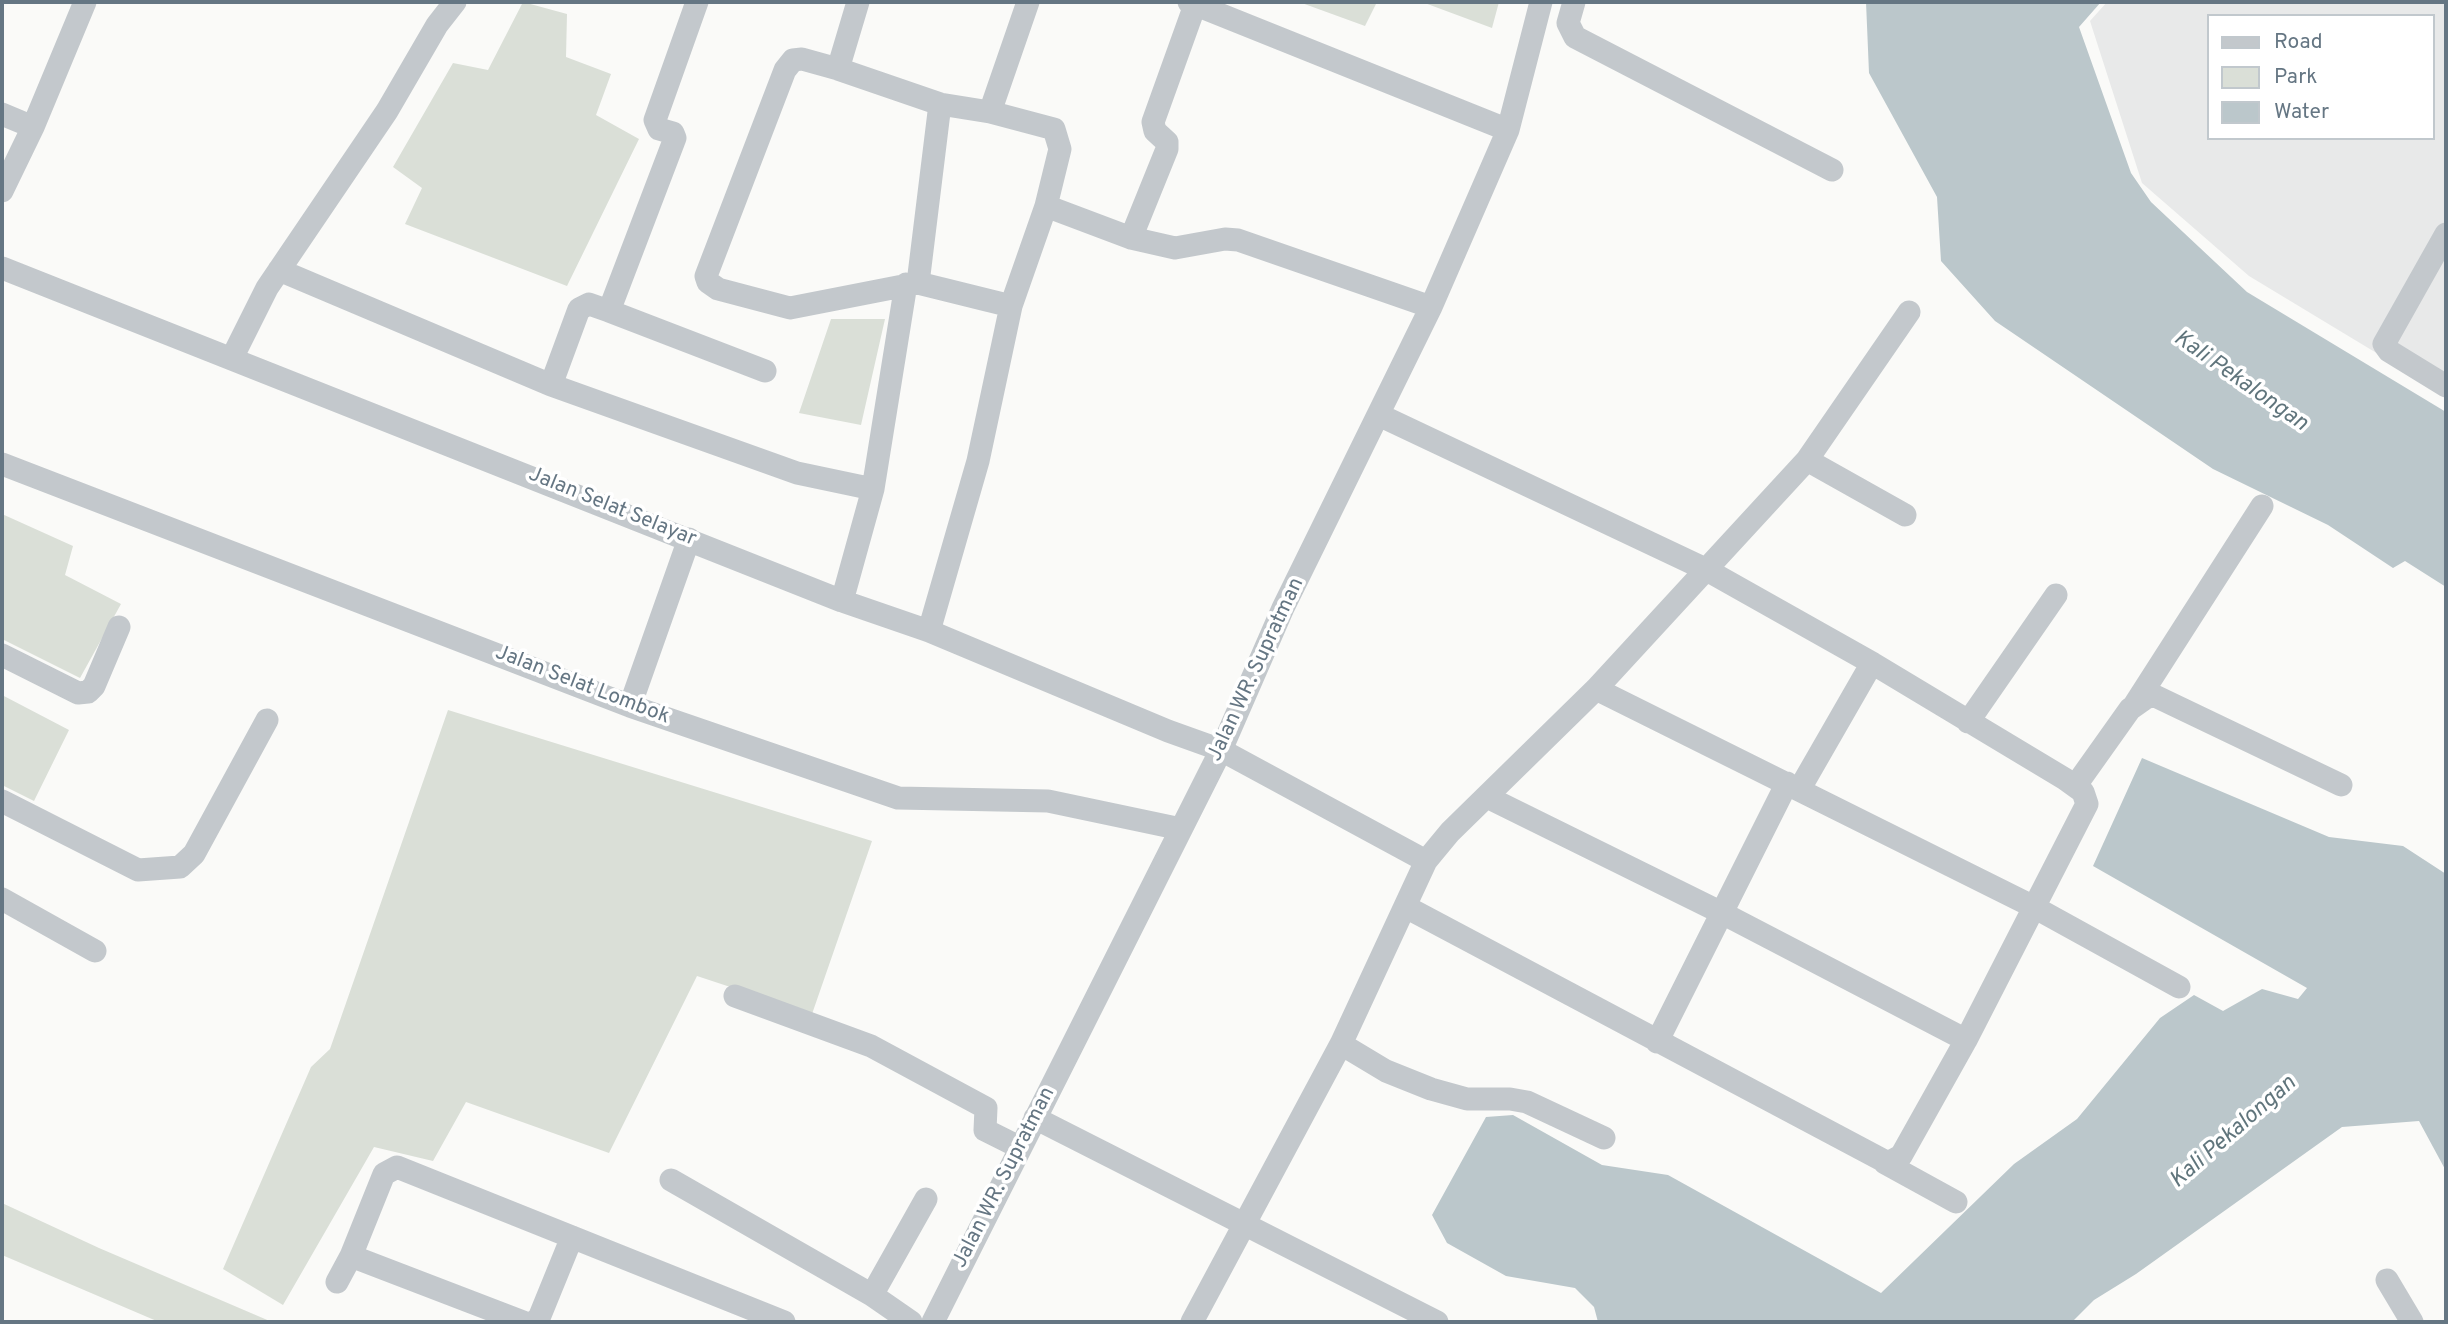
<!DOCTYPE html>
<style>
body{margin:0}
#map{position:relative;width:2448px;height:1324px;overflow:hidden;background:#fafaf8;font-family:Overpass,sans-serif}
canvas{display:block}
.frame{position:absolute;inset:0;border:4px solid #657683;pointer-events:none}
.legend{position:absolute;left:2207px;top:14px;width:228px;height:126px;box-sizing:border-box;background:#fff;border:2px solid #c1c8cd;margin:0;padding:9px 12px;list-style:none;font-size:21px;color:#657683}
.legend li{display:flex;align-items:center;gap:14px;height:35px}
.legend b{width:35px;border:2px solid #c1c8cd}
</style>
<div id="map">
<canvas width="2448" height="1324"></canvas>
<div class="frame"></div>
<ul class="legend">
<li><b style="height:9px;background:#c3c8cc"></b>Road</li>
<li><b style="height:19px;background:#dadfd7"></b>Park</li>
<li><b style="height:19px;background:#bbc7cb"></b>Water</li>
</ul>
</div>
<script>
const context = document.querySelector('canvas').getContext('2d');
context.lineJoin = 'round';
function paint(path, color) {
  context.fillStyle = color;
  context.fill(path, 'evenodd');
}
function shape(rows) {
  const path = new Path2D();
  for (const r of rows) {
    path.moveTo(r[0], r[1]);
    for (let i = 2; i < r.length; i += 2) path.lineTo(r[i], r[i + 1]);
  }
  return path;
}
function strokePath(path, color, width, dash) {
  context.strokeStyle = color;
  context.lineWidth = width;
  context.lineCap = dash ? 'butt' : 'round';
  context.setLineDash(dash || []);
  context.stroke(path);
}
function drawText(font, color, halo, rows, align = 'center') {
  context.font = font + ' Overpass,sans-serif';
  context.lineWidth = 7;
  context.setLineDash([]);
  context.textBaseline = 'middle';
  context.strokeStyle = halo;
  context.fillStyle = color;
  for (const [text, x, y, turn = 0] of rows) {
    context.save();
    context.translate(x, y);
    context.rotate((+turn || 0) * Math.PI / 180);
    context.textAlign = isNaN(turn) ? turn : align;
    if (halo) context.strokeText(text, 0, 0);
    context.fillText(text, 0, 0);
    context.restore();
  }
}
const built = shape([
 [2107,2,2446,2,2446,395,2249,276,2142,183,2090,21],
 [2208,16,2432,16,2432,138,2208,138]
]);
const green = shape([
 [523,2,567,14,566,57,611,74,596,115,639,139,567,286,405,224,422,188,393,167,453,63,488,70],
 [1299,2,1377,2,1365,26],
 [1422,2,1499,2,1492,28],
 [831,319,885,319,861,425,799,413],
 [2,514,73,546,65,575,121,604,80,678,2,639],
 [2,695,69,730,34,801,2,785],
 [448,710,872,841,812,1014,697,976,609,1153,466,1102,433,1161,374,1147,283,1305,223,1269,311,1067,330,1049],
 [2,1203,99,1248,272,1322,159,1322,2,1255]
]);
const water = shape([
 [1866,2,2101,2,2079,27,2131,173,2151,202,2247,292,2446,412,2446,587,2405,561,2393,568,2328,525,2213,469,1995,321,1941,261,1937,197,1869,73],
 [2142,758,2329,837,2403,846,2446,874,2446,1171,2419,1121,2342,1127,2136,1274,2094,1300,2072,1322,1598,1322,1594,1307,1575,1288,1506,1276,1447,1243,1432,1215,1486,1117,1513,1115,1602,1165,1668,1175,1881,1293,2014,1164,2077,1119,2160,1018,2194,995,2223,1011,2262,989,2298,999,2307,988,2093,866]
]);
const minor = shape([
 [1189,2,1508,130],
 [1574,2,1568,23,1575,37,1832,170],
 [838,69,858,2],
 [990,112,1028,2],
 [2,114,33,127],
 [2,191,33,127,85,2],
 [1046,206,1131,238,1175,248,1225,239,1238,240,1431,307],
 [2446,234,2384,344,2389,351,2446,386],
 [1131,238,1167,149,1167,142,1155,131,1153,122,1195,5],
 [2,268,842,601,929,631,1168,731,1221,750,1426,861],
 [279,270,551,385,797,473,873,489],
 [918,283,1011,306],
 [609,311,765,371],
 [232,358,267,288,387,111,437,25,455,2],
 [551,385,579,309,589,304,609,311,675,138,673,133,659,129,655,120,697,2],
 [1379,415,1705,569,1872,663,2065,779,2083,792,2087,804,1966,1040,1901,1156,1888,1163,1406,907],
 [1807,460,1905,515],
 [2,464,630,706,898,798,1048,801,1181,829],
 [842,601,873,489,906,284],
 [929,631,978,461,1011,306,1046,206,1060,149,1054,129,990,112,940,104,838,69,802,59,793,60,785,70,706,276,708,282,718,289,790,308,918,283,940,104],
 [2,655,78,693,88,692,94,686,119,627],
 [1596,689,2032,906,2179,987],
 [2135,704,2262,506],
 [630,706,689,539],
 [1968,722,2056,595],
 [2076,785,2130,709,2147,697,2155,696,2341,785],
 [1799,790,1872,663],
 [1487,797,1722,913,1966,1040],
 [2,801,138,870,180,867,194,854,267,720],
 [2,899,95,951],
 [735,996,871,1046,986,1108,985,1130,1019,1147],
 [1657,1042,1787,783],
 [1341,1044,1386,1071,1431,1089,1467,1099,1510,1099,1527,1102,1604,1138],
 [1035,1118,1437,1322],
 [1885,1163,1956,1202],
 [671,1180,872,1295,911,1322],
 [351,1256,523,1322],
 [2387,1280,2412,1322],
 [337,1282,351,1256,384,1174,397,1167,784,1322],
 [872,1295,926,1199],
 [534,1322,539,1318,572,1237],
 [933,1322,1221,750,1283,608,1431,307,1508,130,1541,2],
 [1192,1322,1341,1044,1426,861,1450,832,1596,689,1807,460,1909,312]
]);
const streetNames = [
 ["Jalan Selat Selayar",612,508,22],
 ["Jalan WR. Supratman",1257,670,-65],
 ["Jalan Selat Lombok",582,686,21],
 ["Jalan WR. Supratman",1005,1178,-63]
];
const waterNames = [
 ["Kali Pekalongan",2240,382,35],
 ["Kali Pekalongan",2234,1133,-41]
];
paint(built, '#e8e9e9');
paint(green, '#dadfd7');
paint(water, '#bbc7cb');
strokePath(minor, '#c3c8cc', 23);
drawText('21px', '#657683', '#fff', streetNames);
drawText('italic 23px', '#60757c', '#fff', waterNames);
</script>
